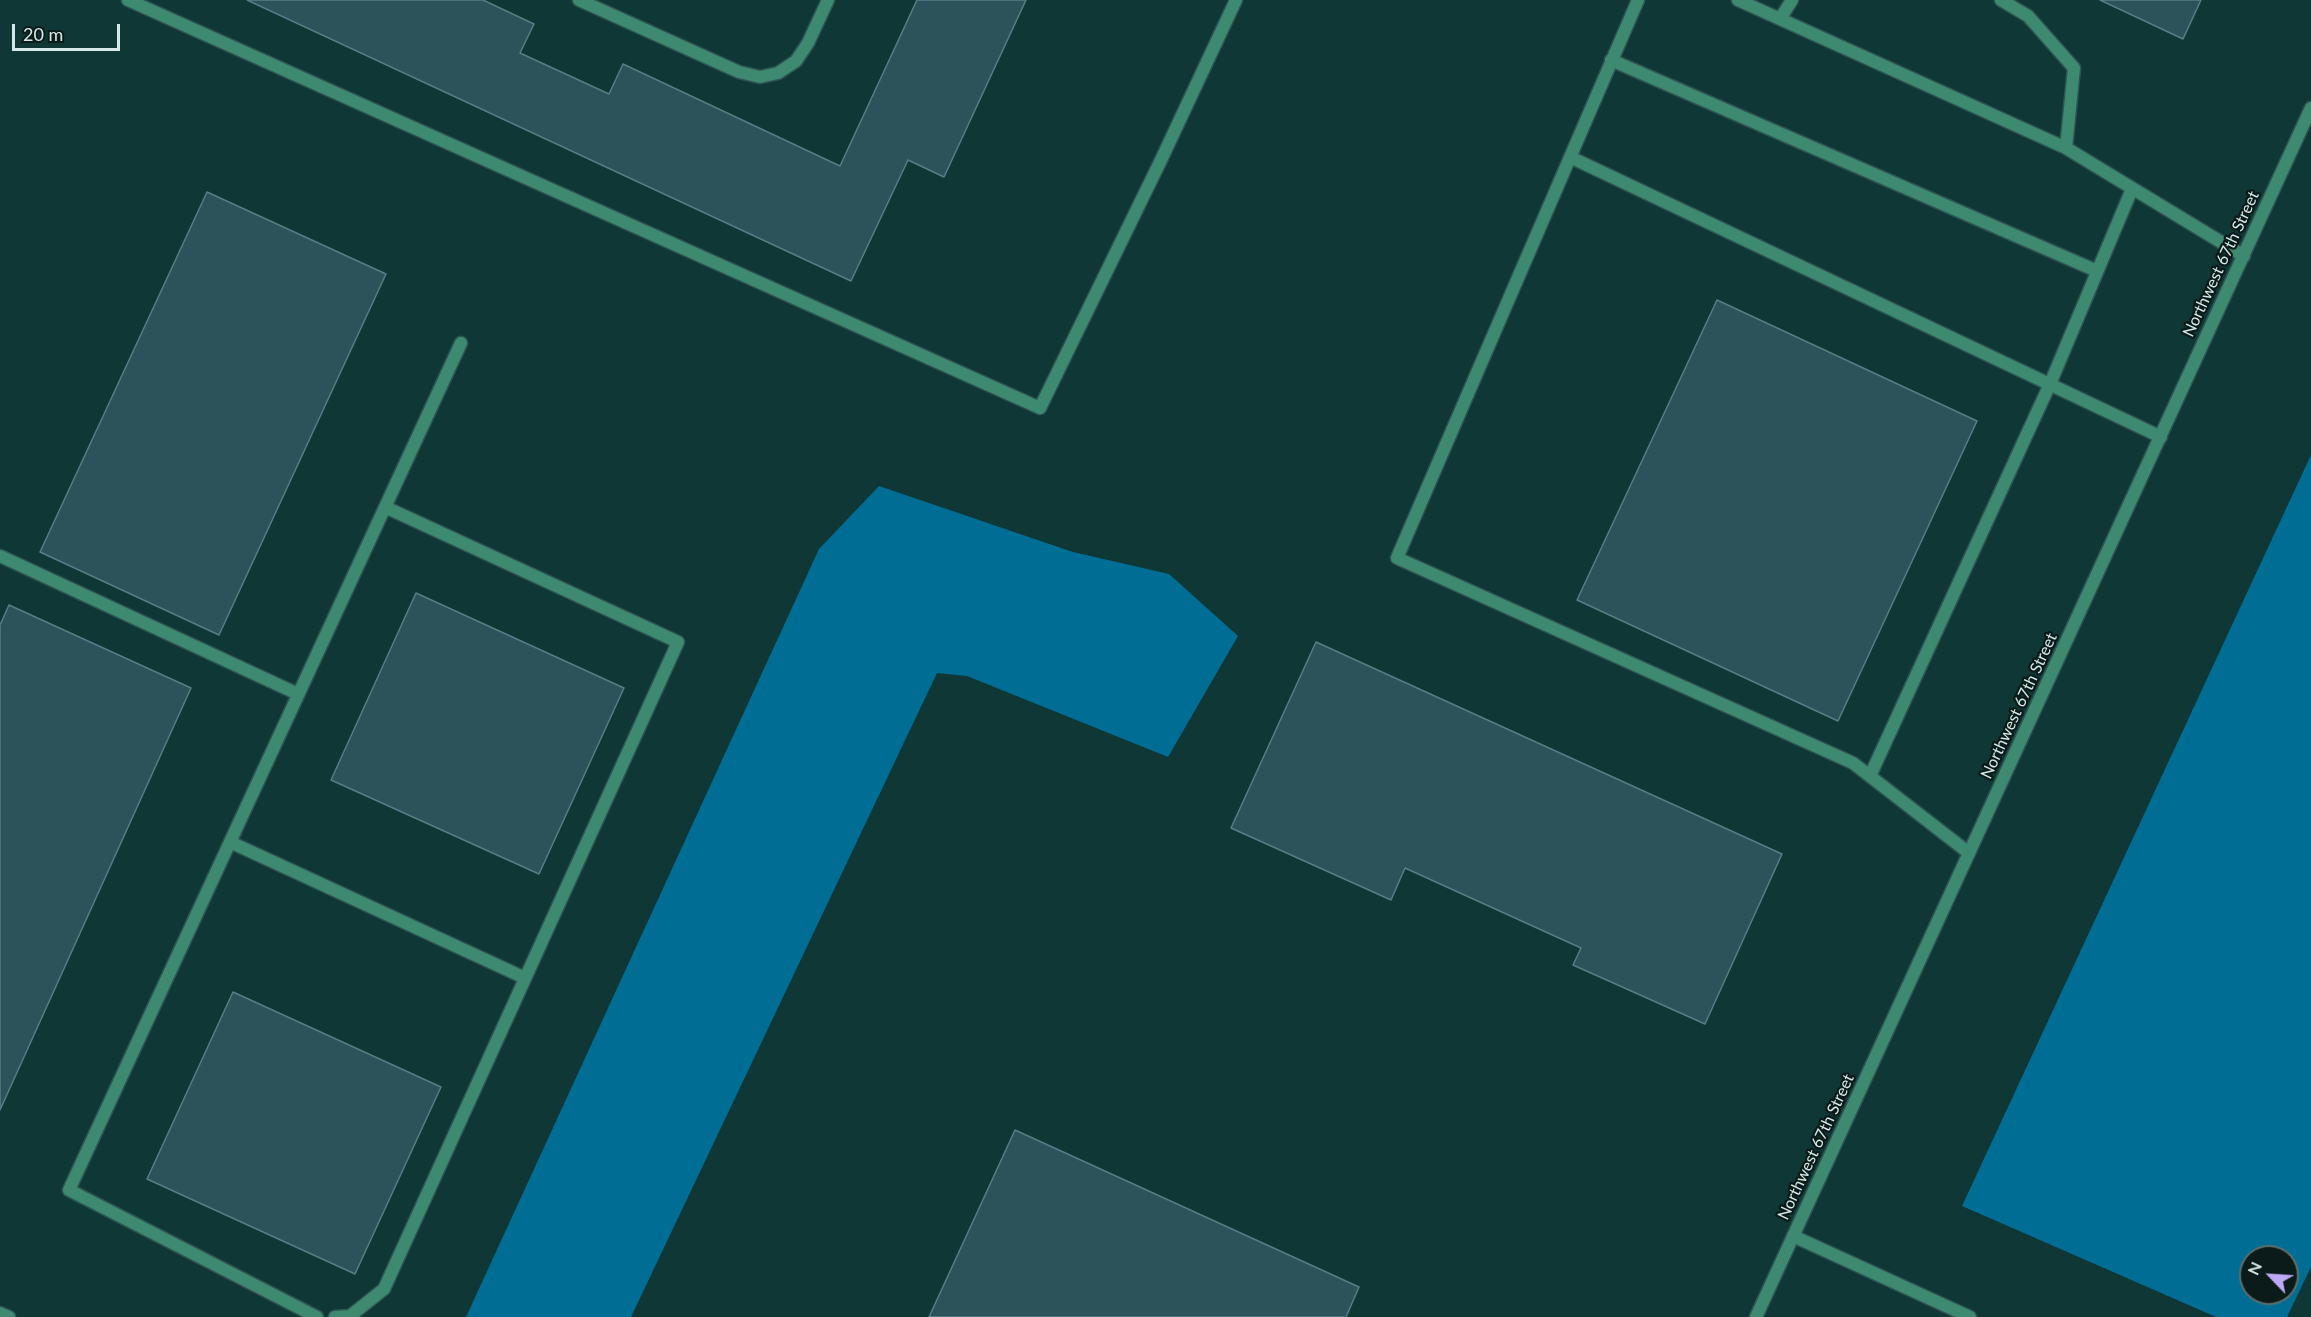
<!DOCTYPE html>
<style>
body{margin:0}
#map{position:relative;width:2311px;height:1317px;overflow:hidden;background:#0e3735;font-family:Lato,sans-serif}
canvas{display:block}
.north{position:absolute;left:2239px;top:1245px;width:60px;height:60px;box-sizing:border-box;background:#0b1b1a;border:2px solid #5c6e6c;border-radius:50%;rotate:295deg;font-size:16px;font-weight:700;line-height:24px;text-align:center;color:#d5eae8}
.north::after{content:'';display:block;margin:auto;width:21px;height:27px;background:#bea9f5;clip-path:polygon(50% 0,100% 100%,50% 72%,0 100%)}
.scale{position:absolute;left:12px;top:24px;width:108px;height:27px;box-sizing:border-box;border:3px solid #d5eae8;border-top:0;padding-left:8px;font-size:18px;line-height:21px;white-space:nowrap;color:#d5eae8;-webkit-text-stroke:4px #0b1b1a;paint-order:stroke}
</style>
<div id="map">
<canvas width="2311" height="1317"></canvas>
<div class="north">N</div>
<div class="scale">20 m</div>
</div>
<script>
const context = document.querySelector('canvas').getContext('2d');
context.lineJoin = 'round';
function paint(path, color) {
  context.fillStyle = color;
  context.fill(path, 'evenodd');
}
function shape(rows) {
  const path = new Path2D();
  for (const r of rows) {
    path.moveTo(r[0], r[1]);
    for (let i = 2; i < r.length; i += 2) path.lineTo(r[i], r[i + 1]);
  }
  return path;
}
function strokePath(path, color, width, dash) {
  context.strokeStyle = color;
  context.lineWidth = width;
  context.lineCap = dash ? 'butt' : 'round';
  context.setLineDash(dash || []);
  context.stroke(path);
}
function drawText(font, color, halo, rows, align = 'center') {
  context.font = font + ' Lato,sans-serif';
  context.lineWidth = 4.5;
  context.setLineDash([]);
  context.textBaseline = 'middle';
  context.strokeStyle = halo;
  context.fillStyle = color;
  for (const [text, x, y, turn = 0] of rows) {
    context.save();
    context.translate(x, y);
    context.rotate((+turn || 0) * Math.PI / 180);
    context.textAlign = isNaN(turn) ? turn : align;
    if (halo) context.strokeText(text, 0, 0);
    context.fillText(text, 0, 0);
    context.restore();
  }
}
const water = shape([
 [2311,455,2311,1267,2287,1317,2216,1317,1962,1206],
 [2251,1257,2287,1257,2287,1293,2251,1293],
 [879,486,1073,552,1169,574,1238,636,1168,757,967,676,937,673,631,1317,466,1317,819,549]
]);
const building = shape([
 [247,0,483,0,534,24,520,53,609,94,623,64,840,166,917,0,1026,0,944,177,908,160,851,281,247,0],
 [2100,0,2201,0,2183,39,2100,0],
 [207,192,386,274,219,635,40,552,207,192],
 [1717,300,1977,421,1838,721,1577,600,1717,300],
 [416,593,624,688,539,874,331,780,416,593],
 [9,605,191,688,0,1110,0,625,9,605],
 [1316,642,1782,854,1705,1024,1573,965,1581,948,1405,868,1391,900,1231,828,1316,642],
 [233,992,441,1087,355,1274,147,1179,233,992],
 [1015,1130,1359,1287,1346,1317,929,1317,1015,1130]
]);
const lane = shape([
 [128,0,1040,408,1162,158,1236,0],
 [579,0,739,72,760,77,778,73,796,61,808,43,828,0],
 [1638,0,1397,558,1853,763,1969,853],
 [1738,0,2066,148,2244,256],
 [2001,0,2028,16,2074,68,2066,148],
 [1780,19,1792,0],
 [1611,60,2097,271],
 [1570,157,2161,437],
 [0,556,298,694],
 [1870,776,2050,384,2132,189],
 [230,842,525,978],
 [1793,1236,1970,1317],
 [0,1313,9,1317],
 [317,1317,69,1190,461,343],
 [335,1317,350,1316,384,1289,678,642,385,507]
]);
const street = shape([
 [1756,1317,2311,108]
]);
const streetNames = [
 ["Northwest 67th Street",2221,264,-65],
 ["Northwest 67th Street",2019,706,-65],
 ["Northwest 67th Street",1816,1147,-65]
];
paint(water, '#006d95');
paint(building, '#2d535a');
strokePath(building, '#577e86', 1.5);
strokePath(lane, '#2e5452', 15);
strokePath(street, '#2e5452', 15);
strokePath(lane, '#3e8a70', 12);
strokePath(street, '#3e8a70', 12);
drawText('16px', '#d5eae8', '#0b1b1a', streetNames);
</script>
